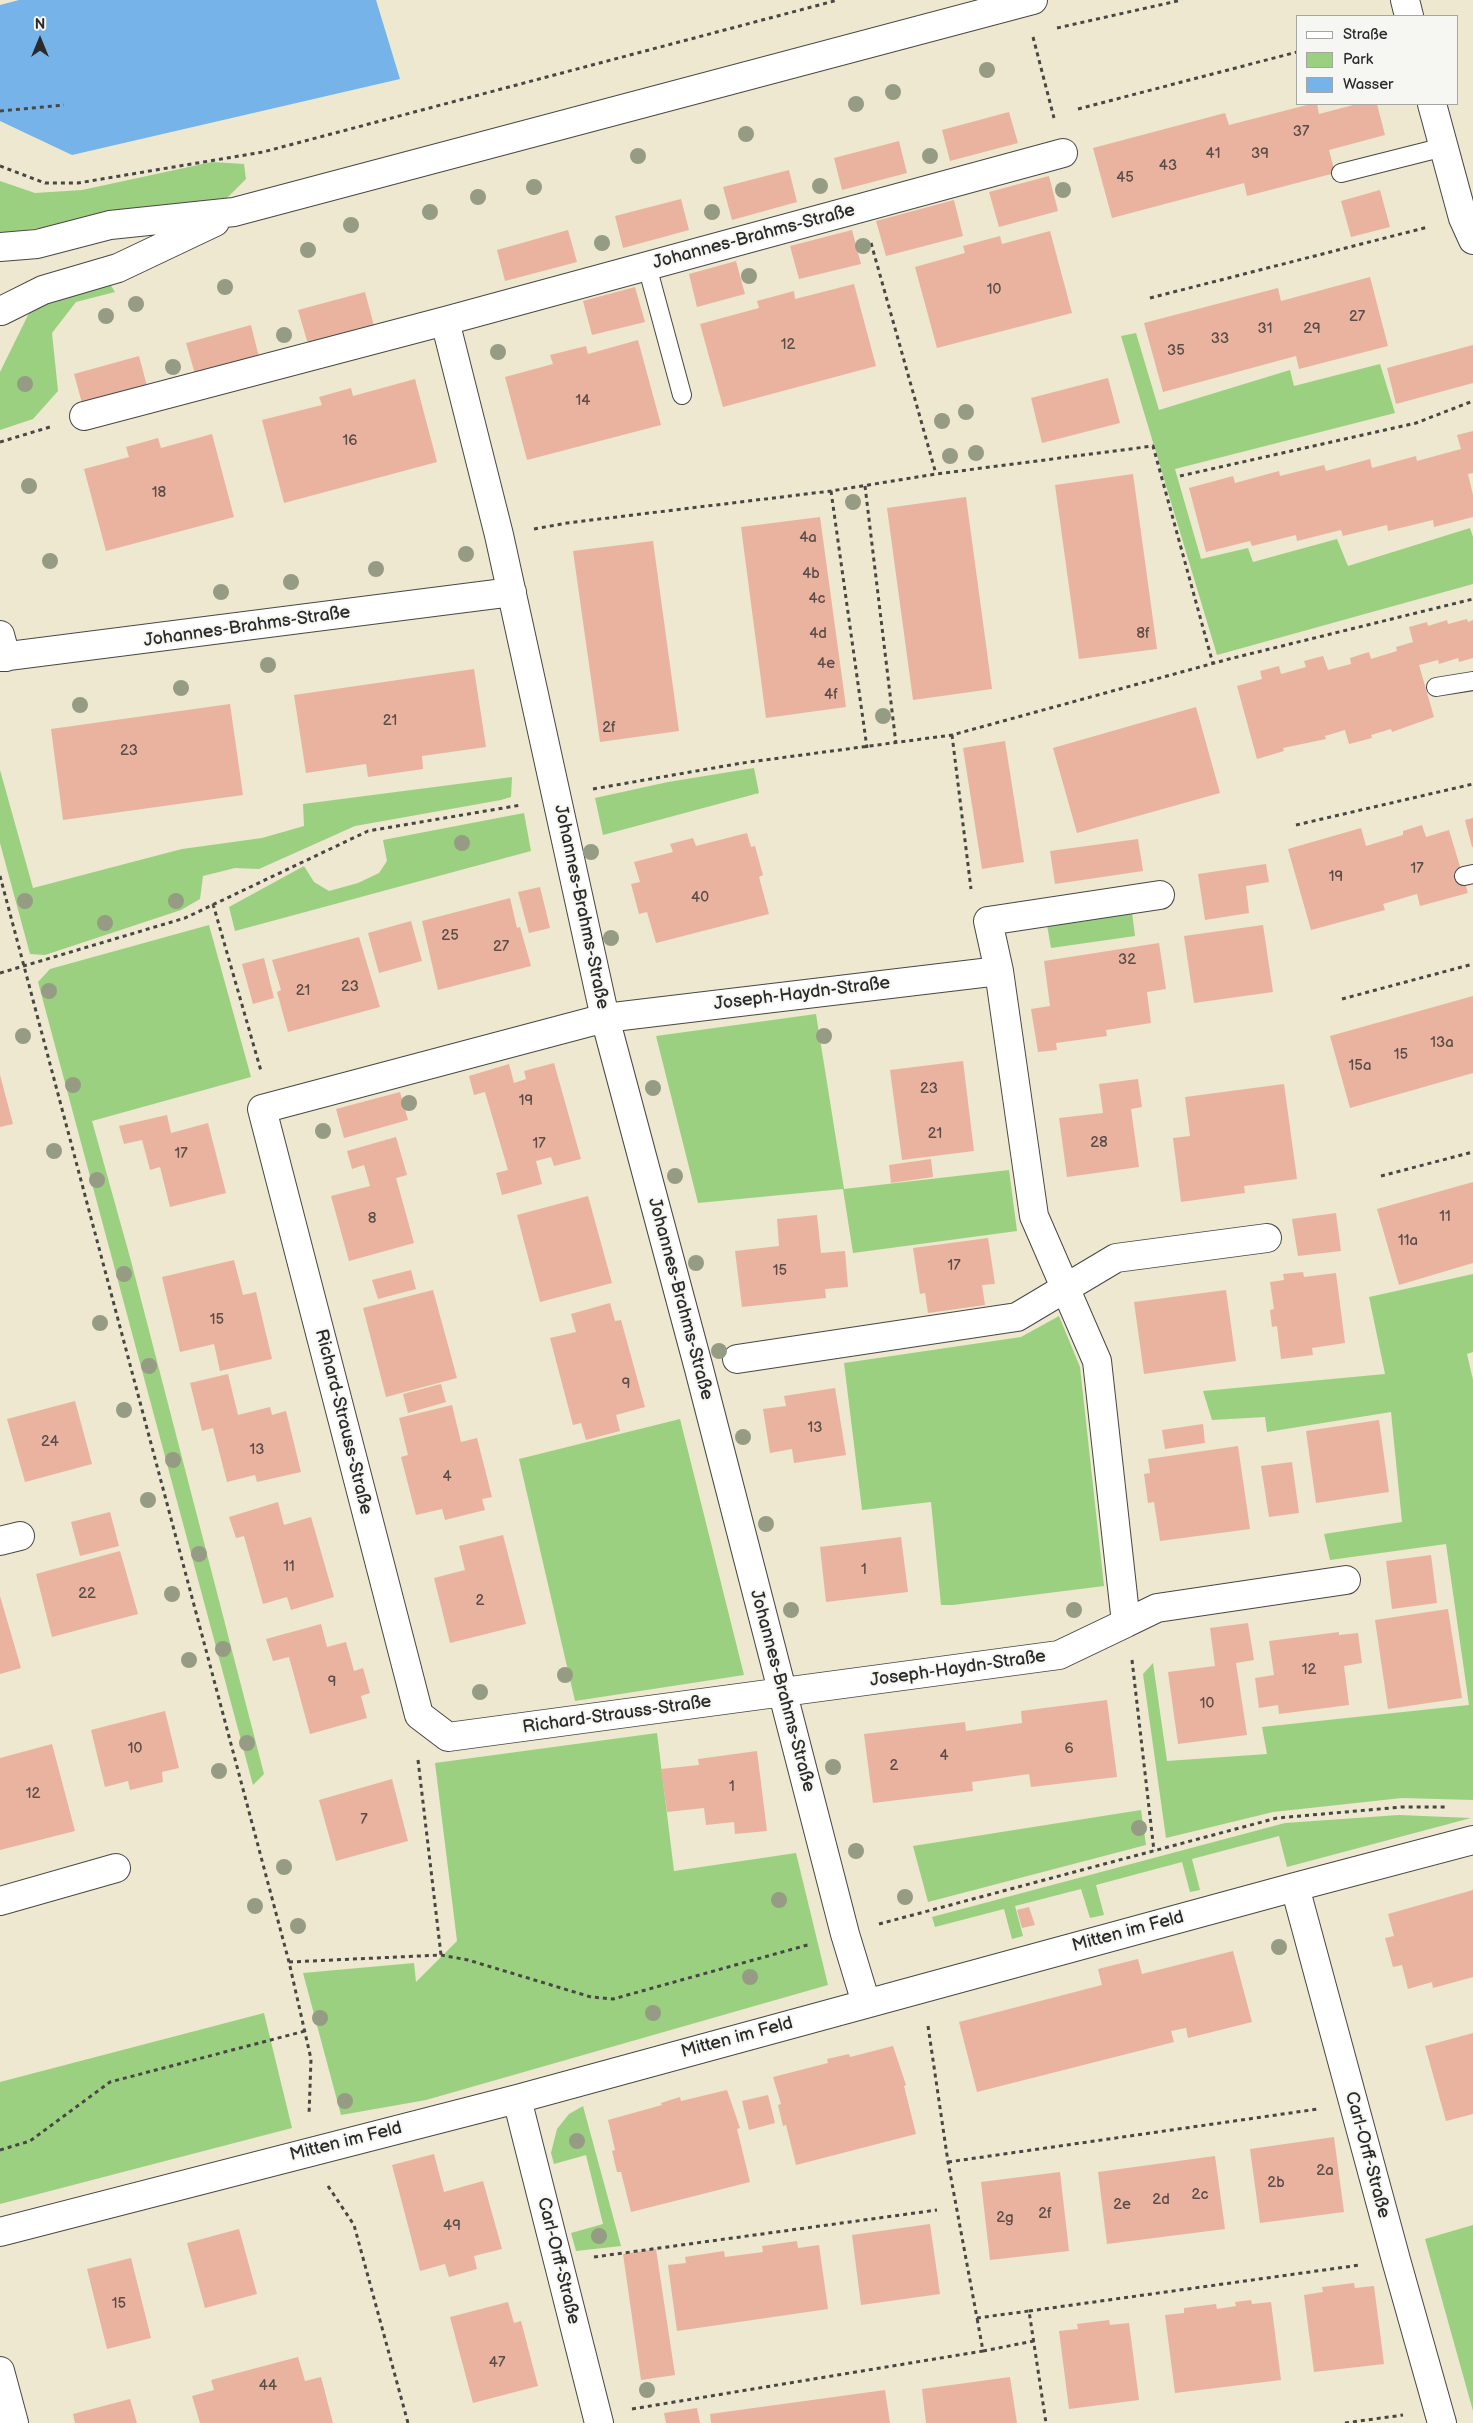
<!DOCTYPE html>
<meta charset="utf-8">
<style>
body{margin:0}
#map{position:relative;width:1473px;height:2423px;overflow:hidden;background:#ede8cf;font-family:"Balsamiq Sans",sans-serif}
canvas{display:block}
.legend{position:absolute;left:1296px;top:15px;width:162px;height:90px;box-sizing:border-box;background:#f6f6f2;border:1px solid #a5a5a2;margin:0;padding:6px 9px;list-style:none;font-size:15px;color:#2b2b2b}
.legend li{display:flex;align-items:center;gap:10px;height:25px}
.legend b{width:25px;border:1px solid #a5a5a2}
.north{position:absolute;left:15px;top:15px;width:50px;height:50px;-webkit-text-stroke:4px #f6f6f2;paint-order:stroke;rotate:0deg;font-size:14px;font-weight:700;line-height:20px;text-align:center;color:#2b2b2b}
.north::after{content:'';display:block;margin:auto;width:18px;height:22px;background:#2b2b2b;clip-path:polygon(50% 0,100% 100%,50% 72%,0 100%)}
</style>
<div id="map">
<canvas width="1473" height="2423"></canvas>
<ul class="legend">
<li><b style="height:6px;background:#fff"></b>Straße</li>
<li><b style="height:14px;background:#9bd081"></b>Park</li>
<li><b style="height:14px;background:#75b3e8"></b>Wasser</li>
</ul>
<div class="north">N</div>
</div>
<script>
const context = document.querySelector('canvas').getContext('2d');
context.lineJoin = 'round';
function paint(path, color) {
  context.fillStyle = color;
  context.fill(path, 'evenodd');
}
function shape(rows) {
  const path = new Path2D();
  for (const r of rows) {
    path.moveTo(r[0], r[1]);
    for (let i = 2; i < r.length; i += 2) path.lineTo(r[i], r[i + 1]);
  }
  return path;
}
function strokePath(path, color, width, dash) {
  context.strokeStyle = color;
  context.lineWidth = width;
  context.lineCap = dash ? 'butt' : 'round';
  context.setLineDash(dash || []);
  context.stroke(path);
}
function drawText(font, color, halo, rows, align = 'center') {
  context.font = font + ' "Balsamiq Sans",sans-serif';
  context.lineWidth = 4;
  context.setLineDash([]);
  context.textBaseline = 'middle';
  context.strokeStyle = halo;
  context.fillStyle = color;
  for (const [text, x, y, turn = 0] of rows) {
    context.save();
    context.translate(x, y);
    context.rotate((+turn || 0) * Math.PI / 180);
    context.textAlign = isNaN(turn) ? turn : align;
    if (halo) context.strokeText(text, 0, 0);
    context.fillText(text, 0, 0);
    context.restore();
  }
}
const green = shape([
 [212,162,244,164,246,179,223,202,115,211,40,228,0,234,0,181,35,193,82,190],
 [108,281,115,292,76,302,52,333,58,391,33,419,0,430,0,372,31,309],
 [1136,333,1159,410,1290,370,1294,386,1380,364,1395,413,1175,469,1201,559,1248,548,1253,562,1337,539,1348,566,1470,528,1473,537,1473,584,1217,655,1121,336],
 [754,768,759,793,603,835,595,798,668,782],
 [0,770,33,888,182,849,262,838,304,826,303,804,512,777,511,797,501,800,355,826,259,869,235,868,203,876,200,899,181,910,45,955,30,954,0,843],
 [524,813,531,851,235,931,229,907,304,866,314,882,329,891,358,883,379,873,387,861,383,840],
 [1132,912,1135,936,1051,948,1047,925],
 [209,925,251,1077,92,1121,131,1261,264,1774,253,1785,38,982,50,969],
 [816,1014,844,1189,1009,1170,1017,1231,853,1253,843,1189,698,1203,656,1036],
 [1473,1274,1473,1352,1467,1354,1473,1380,1473,1800,1402,1798,1273,1812,1166,1838,1143,1674,1153,1663,1167,1761,1267,1754,1262,1727,1469,1705,1446,1544,1330,1560,1324,1534,1402,1522,1391,1412,1267,1432,1265,1417,1212,1420,1203,1391,1385,1374,1369,1297],
 [1059,1316,1080,1367,1104,1586,953,1605,941,1605,931,1502,862,1510,844,1363,1021,1337],
 [680,1419,744,1675,575,1701,519,1459],
 [657,1733,674,1871,796,1853,828,1985,426,2100,341,2115,303,1973,414,1963,416,1982,457,1941,435,1763],
 [1141,1810,1146,1845,928,1902,913,1846],
 [1399,1815,1471,1818,1287,1867,1279,1836,1192,1859,1200,1890,1190,1892,1182,1862,1096,1885,1104,1915,1090,1918,1081,1889,1015,1906,1023,1936,1012,1939,1004,1909,935,1927,932,1917,1285,1823],
 [264,2013,292,2128,0,2204,0,2082],
 [583,2106,621,2246,576,2251,571,2233,603,2224,586,2155,554,2164,551,2153,557,2129,569,2114],
 [1473,2225,1473,2411,1425,2239]
]);
const water = shape([
 [19,0,376,0,400,79,72,155,0,121,0,5]
]);
const building = shape([
 [1311,104,1317,104,1319,114,1357,104,1377,104,1385,135,1329,150,1335,173,1247,196,1244,183,1112,218,1093,148,1225,113,1229,125],
 [1009,112,1018,143,950,161,942,130],
 [899,141,907,173,842,190,834,158],
 [789,170,797,202,732,220,723,187],
 [1049,176,1058,211,999,227,989,192],
 [1380,190,1390,227,1351,237,1341,201],
 [681,199,689,230,623,248,615,216],
 [954,200,963,236,886,256,876,221],
 [568,230,577,262,505,281,497,250],
 [852,230,861,264,799,279,790,246],
 [1050,231,1072,313,937,348,915,267,965,253,963,246,1000,236,1002,244],
 [736,261,745,294,697,307,689,274],
 [1370,277,1388,346,1299,369,1296,356,1163,392,1144,323,1278,288,1281,301],
 [854,284,876,366,723,407,700,324,759,308,757,301,794,291,795,299],
 [635,287,645,322,592,335,583,301],
 [365,292,374,326,308,344,298,310],
 [251,325,259,357,195,374,186,343],
 [638,340,661,425,527,460,505,377,553,364,550,355,586,346,588,354],
 [1473,345,1473,383,1396,404,1387,368],
 [139,356,147,386,82,403,74,374],
 [1108,378,1120,423,1042,443,1031,398],
 [415,379,437,462,284,503,262,420,322,405,319,397,351,388,353,396],
 [1473,431,1473,473,1468,474,1473,495,1473,517,1434,527,1433,520,1388,531,1387,525,1343,536,1341,530,1297,541,1296,535,1252,546,1250,541,1206,552,1189,488,1233,476,1235,483,1279,471,1280,476,1324,465,1326,471,1370,459,1372,468,1416,456,1417,461,1461,449,1457,435],
 [212,434,234,517,106,551,84,469,129,457,126,447,158,438,161,448],
 [1133,474,1157,649,1079,659,1055,485],
 [966,497,992,689,913,700,887,508],
 [820,517,846,707,766,718,741,527],
 [653,541,679,731,600,742,573,551],
 [1467,619,1468,622,1473,620,1473,658,1459,662,1458,658,1439,664,1438,660,1419,665,1434,717,1392,732,1391,729,1371,735,1372,738,1349,744,1345,730,1325,736,1326,739,1283,748,1284,751,1257,759,1237,686,1262,679,1260,671,1279,666,1281,674,1306,667,1304,661,1323,656,1328,670,1351,664,1350,658,1369,652,1371,659,1397,651,1396,647,1413,642,1409,627,1427,622,1428,626,1447,620,1448,624],
 [474,669,486,747,422,756,423,769,368,777,366,764,306,773,294,695],
 [230,704,243,795,63,820,51,729],
 [1196,707,1220,793,1077,833,1053,748],
 [1005,741,1024,862,982,869,963,748],
 [1473,818,1473,847,1472,847,1465,820],
 [1422,825,1426,837,1449,830,1468,893,1420,906,1417,894,1383,904,1385,910,1311,930,1288,849,1361,828,1366,846,1403,835,1403,831],
 [747,833,751,847,755,846,763,875,759,877,769,914,656,943,647,912,639,914,631,884,640,882,634,862,673,852,670,844,693,838,696,846],
 [1138,839,1143,871,1055,884,1050,851],
 [1266,864,1269,882,1246,886,1249,913,1205,920,1198,874],
 [540,887,550,928,529,933,518,892],
 [510,898,517,928,520,927,531,966,438,990,422,921],
 [411,921,422,961,379,973,368,933],
 [1263,925,1273,992,1194,1003,1184,936],
 [359,937,380,1007,288,1032,277,992,281,990,272,960],
 [1159,943,1166,989,1147,992,1151,1023,1106,1030,1107,1036,1056,1043,1057,1050,1038,1052,1031,1009,1050,1006,1044,961],
 [264,958,274,998,253,1004,242,964],
 [1473,996,1473,1073,1350,1108,1330,1036],
 [963,1061,974,1151,902,1160,890,1070],
 [554,1063,581,1159,554,1166,551,1157,536,1161,542,1184,502,1195,496,1173,508,1170,485,1092,474,1095,469,1076,509,1064,514,1083,526,1079,524,1071],
 [0,1075,13,1124,0,1127],
 [1138,1079,1142,1107,1131,1109,1139,1167,1067,1177,1059,1118,1103,1113,1099,1084],
 [1284,1084,1297,1179,1244,1186,1245,1193,1181,1202,1173,1138,1190,1136,1185,1097],
 [400,1092,408,1120,344,1138,336,1109],
 [167,1115,171,1133,208,1123,226,1193,170,1207,160,1167,150,1170,142,1140,124,1144,119,1126],
 [396,1137,407,1175,396,1178,414,1243,349,1261,331,1196,370,1186,364,1165,352,1169,347,1151],
 [931,1159,933,1177,891,1183,889,1165],
 [1473,1182,1473,1263,1399,1285,1377,1209],
 [588,1196,612,1283,540,1302,517,1215],
 [1336,1213,1341,1251,1298,1256,1292,1219],
 [817,1215,821,1253,845,1251,848,1287,825,1289,826,1298,742,1307,735,1251,779,1246,777,1219],
 [988,1238,995,1284,982,1285,985,1305,928,1313,925,1293,920,1294,913,1248],
 [234,1260,243,1295,256,1292,272,1359,220,1371,214,1344,180,1352,162,1277],
 [411,1270,416,1289,378,1299,372,1280],
 [1303,1272,1304,1277,1336,1273,1345,1343,1312,1348,1313,1355,1281,1359,1277,1326,1272,1327,1270,1310,1274,1309,1270,1282,1284,1280,1283,1274],
 [433,1290,457,1378,386,1397,363,1308],
 [1226,1290,1236,1361,1144,1374,1134,1302],
 [610,1303,615,1321,621,1320,645,1407,616,1415,620,1431,586,1440,581,1423,573,1425,550,1338,576,1332,571,1314],
 [228,1374,238,1415,270,1407,272,1415,286,1411,301,1472,257,1482,255,1475,227,1482,213,1428,202,1431,190,1383],
 [441,1384,446,1402,408,1413,403,1394],
 [835,1388,846,1455,794,1463,792,1449,770,1453,763,1409,786,1406,784,1396],
 [75,1401,92,1464,25,1482,7,1419],
 [452,1405,461,1442,477,1438,492,1497,482,1499,485,1510,445,1520,442,1509,416,1515,401,1457,408,1455,399,1418],
 [1379,1420,1389,1492,1316,1503,1306,1431],
 [1203,1424,1205,1443,1165,1449,1162,1430],
 [1238,1446,1250,1529,1160,1541,1154,1502,1148,1503,1144,1474,1150,1473,1148,1459],
 [1292,1462,1299,1513,1269,1517,1261,1466],
 [278,1502,284,1525,311,1517,334,1597,291,1610,287,1597,263,1604,244,1536,236,1538,229,1517],
 [110,1512,119,1546,80,1556,71,1522],
 [503,1535,526,1624,450,1643,434,1578,465,1570,459,1546],
 [901,1537,908,1592,826,1602,820,1547],
 [120,1551,138,1614,52,1637,36,1574],
 [1431,1555,1437,1603,1392,1609,1386,1561],
 [0,1596,21,1668,0,1674],
 [1448,1609,1462,1698,1388,1709,1375,1620],
 [1248,1623,1254,1660,1236,1663,1247,1735,1178,1744,1168,1672,1215,1666,1210,1628],
 [321,1624,327,1647,346,1642,354,1671,363,1668,370,1693,361,1696,367,1718,310,1734,289,1657,273,1661,266,1639],
 [1339,1632,1339,1635,1358,1633,1362,1663,1344,1666,1349,1705,1279,1714,1278,1705,1259,1708,1255,1678,1274,1675,1269,1641],
 [1107,1700,1117,1777,1031,1787,1029,1774,972,1782,973,1791,873,1803,864,1734,965,1722,966,1731,1022,1723,1021,1711],
 [165,1711,179,1768,162,1772,163,1782,130,1790,128,1781,105,1787,91,1730],
 [52,1744,75,1831,0,1850,0,1758],
 [757,1751,767,1831,735,1834,734,1822,706,1825,704,1808,667,1812,661,1769,699,1765,698,1759],
 [392,1779,408,1841,336,1861,319,1800],
 [1473,1890,1473,1977,1433,1988,1432,1982,1408,1989,1402,1965,1393,1967,1385,1938,1394,1936,1388,1914],
 [1029,1907,1035,1925,1022,1928,1017,1910],
 [1233,1951,1252,2022,1188,2038,1186,2028,1171,2031,1174,2042,977,2092,959,2022,1102,1985,1098,1969,1138,1959,1142,1974],
 [1473,2033,1473,2114,1446,2121,1425,2046],
 [893,2046,906,2085,904,2086,916,2134,796,2165,786,2125,783,2126,778,2105,781,2104,773,2077,828,2063,827,2059,849,2054,850,2057],
 [727,2090,740,2128,737,2129,750,2182,631,2212,621,2172,617,2172,612,2151,615,2150,608,2120,662,2105,661,2103,680,2097,681,2101],
 [768,2095,775,2123,749,2130,742,2101],
 [1334,2137,1344,2212,1260,2223,1250,2149],
 [434,2154,444,2192,483,2181,502,2249,474,2256,477,2269,449,2277,445,2264,420,2271,392,2165],
 [1215,2156,1225,2229,1107,2244,1098,2172],
 [1060,2172,1069,2251,990,2260,981,2182],
 [930,2224,940,2294,861,2305,852,2235],
 [239,2229,257,2294,205,2308,187,2243],
 [797,2241,798,2248,819,2245,828,2309,677,2331,668,2265,686,2263,685,2257,724,2251,725,2257,763,2252,762,2246],
 [656,2249,675,2375,641,2380,623,2254],
 [131,2258,151,2338,107,2349,87,2269],
 [1354,2283,1355,2288,1374,2286,1384,2364,1314,2372,1304,2295,1323,2292,1322,2287],
 [1251,2300,1252,2304,1271,2302,1281,2380,1175,2393,1165,2315,1184,2313,1184,2308,1216,2304,1217,2309,1236,2306,1235,2302],
 [508,2302,514,2323,521,2321,538,2386,473,2403,450,2317],
 [1109,2320,1110,2325,1129,2323,1139,2400,1069,2409,1059,2331,1078,2329,1077,2324],
 [298,2357,305,2381,321,2377,333,2423,200,2423,192,2396,214,2390,211,2380],
 [1010,2377,1017,2423,926,2423,922,2389],
 [885,2390,890,2423,711,2423,710,2414],
 [130,2399,137,2423,75,2423,73,2414],
 [697,2408,700,2423,666,2423,664,2413]
]);
const path = shape([
 [1057,28,1182,0],
 [1033,37,1054,118],
 [1078,109,1297,52],
 [0,111,64,105],
 [0,166,45,183,78,183,263,152,838,0],
 [871,243,936,474],
 [1150,298,1428,227],
 [0,442,50,427],
 [1180,476,1416,423,1473,401],
 [865,486,896,744],
 [831,491,867,748],
 [534,529,567,523,831,491,936,474,1153,446,1213,664],
 [952,735,971,889],
 [593,789,742,763,952,735,1229,659,1473,599],
 [1296,825,1473,784],
 [0,876,289,1962,311,2059,309,2115],
 [213,904,261,1071],
 [0,973,185,918,368,831,521,805],
 [1342,999,1473,964],
 [1381,1176,1473,1152],
 [1132,1660,1154,1851],
 [418,1760,441,1955],
 [879,1924,1277,1818,1402,1807,1446,1807],
 [289,1962,441,1955,468,1960,591,1997,613,1999,811,1944],
 [928,2026,948,2162,977,2318,1029,2311,1046,2423],
 [0,2150,30,2141,110,2082,305,2031],
 [948,2162,1318,2109],
 [328,2186,354,2225,408,2423],
 [594,2257,937,2210],
 [1029,2311,1360,2265],
 [983,2351,1034,2341],
 [632,2409,983,2351,977,2318],
 [1345,2423,1403,2415]
]);
const service = shape([
 [1341,173,1444,147],
 [647,266,682,395],
 [1436,687,1473,681],
 [1464,876,1473,874]
]);
const minor = shape([
 [1405,0,1409,16],
 [1432,104,1463,218,1473,240],
 [445,321,499,535,605,1018,699,1369,845,1934,866,2003],
 [84,416,445,321,1063,153],
 [0,635,6,657],
 [0,657,512,592],
 [999,971,605,1018,262,1109,419,1715,448,1737,1059,1655,1126,1623,1097,1361,1034,1216,999,971,988,921,1160,895],
 [737,1359,1017,1317,1116,1258,1267,1238],
 [0,1541,20,1536],
 [1126,1623,1157,1608,1346,1580],
 [1295,1887,1396,2260,1442,2423],
 [0,1901,116,1868],
 [517,2099,599,2423],
 [0,2232,517,2099,1295,1887,1473,1840],
 [0,2371,14,2423]
]);
const secondary = shape([
 [0,247,37,244,110,225,234,212,1033,0],
 [1,311,43,290,118,268,215,222]
]);
const trees = [
 [987,70],
 [893,92],
 [856,104],
 [746,134],
 [638,156],
 [930,156],
 [820,186],
 [534,187],
 [1063,190],
 [478,197],
 [430,212],
 [712,212],
 [351,225],
 [602,243],
 [863,246],
 [308,250],
 [749,276],
 [225,287],
 [136,304],
 [106,316],
 [284,335],
 [498,352],
 [173,367],
 [25,384],
 [966,412],
 [942,421],
 [976,453],
 [950,456],
 [29,486],
 [853,502],
 [466,554],
 [50,561],
 [376,569],
 [291,582],
 [221,592],
 [268,665],
 [181,688],
 [80,705],
 [883,716],
 [462,843],
 [591,852],
 [25,901],
 [176,901],
 [105,923],
 [611,938],
 [49,991],
 [23,1036],
 [824,1036],
 [73,1085],
 [653,1088],
 [409,1103],
 [323,1131],
 [54,1151],
 [675,1176],
 [97,1180],
 [696,1263],
 [124,1274],
 [100,1323],
 [719,1351],
 [149,1366],
 [124,1410],
 [743,1437],
 [173,1460],
 [148,1500],
 [766,1524],
 [199,1554],
 [172,1594],
 [791,1610],
 [1074,1610],
 [223,1649],
 [189,1660],
 [565,1675],
 [480,1692],
 [247,1743],
 [833,1767],
 [219,1771],
 [1139,1828],
 [856,1851],
 [284,1867],
 [905,1897],
 [779,1900],
 [255,1906],
 [298,1926],
 [1279,1947],
 [750,1977],
 [653,2013],
 [320,2018],
 [345,2101],
 [577,2141],
 [599,2236],
 [647,2390]
];
const numberNames = [
 ["37",1301,132],
 ["41",1213,154],
 ["39",1260,154],
 ["43",1168,166],
 ["45",1125,178],
 ["10",994,290],
 ["27",1357,317],
 ["31",1265,329],
 ["29",1312,329],
 ["33",1220,339],
 ["12",788,345],
 ["35",1176,351],
 ["14",583,401],
 ["16",350,441],
 ["18",159,493],
 ["4a",808,538],
 ["4b",811,574],
 ["4c",817,599],
 ["4d",818,634],
 ["8f",1143,634],
 ["4e",826,664],
 ["4f",831,695],
 ["21",390,721],
 ["2f",609,728],
 ["23",129,751],
 ["17",1417,869],
 ["19",1336,877],
 ["40",700,898],
 ["25",450,936],
 ["27",501,947],
 ["32",1127,960],
 ["23",350,987],
 ["21",303,991],
 ["13a",1442,1043],
 ["15",1401,1055],
 ["15a",1360,1066],
 ["23",929,1089],
 ["19",526,1101],
 ["21",935,1134],
 ["28",1099,1143],
 ["17",539,1144],
 ["17",181,1154],
 ["11",1445,1217],
 ["8",372,1219],
 ["11a",1408,1241],
 ["17",954,1266],
 ["15",780,1271],
 ["15",217,1320],
 ["9",626,1384],
 ["13",815,1428],
 ["24",50,1442],
 ["13",257,1450],
 ["4",447,1477],
 ["11",289,1567],
 ["1",864,1570],
 ["22",87,1594],
 ["2",480,1601],
 ["12",1309,1670],
 ["9",332,1682],
 ["10",1207,1704],
 ["10",135,1749],
 ["6",1069,1749],
 ["4",944,1756],
 ["2",894,1766],
 ["1",732,1787],
 ["12",33,1794],
 ["7",364,1820],
 ["2a",1325,2171],
 ["2b",1276,2183],
 ["2c",1200,2195],
 ["2d",1161,2200],
 ["2e",1122,2205],
 ["2f",1045,2214],
 ["2g",1005,2218],
 ["49",452,2226],
 ["15",119,2304],
 ["47",497,2363],
 ["44",268,2386]
];
const streetNames = [
 ["Johannes-Brahms-Straße",754,237,-15],
 ["Johannes-Brahms-Straße",247,627,-8],
 ["Johannes-Brahms-Straße",581,907,78],
 ["Joseph-Haydn-Straße",802,994,-7],
 ["Johannes-Brahms-Straße",680,1299,75],
 ["Richard-Strauss-Straße",343,1422,76],
 ["Joseph-Haydn-Straße",958,1669,-8],
 ["Johannes-Brahms-Straße",782,1691,75],
 ["Richard-Strauss-Straße",617,1715,-8],
 ["Mitten im Feld",1128,1932,-15],
 ["Mitten im Feld",737,2038,-15],
 ["Mitten im Feld",346,2142,-14],
 ["Carl-Orff-Straße",1367,2155,75],
 ["Carl-Orff-Straße",558,2261,76]
];
paint(green, '#9bd081');
paint(water, '#75b3e8');
paint(building, '#e9b3a0');
strokePath(service, '#484744', 20);
strokePath(minor, '#484744', 30);
strokePath(secondary, '#484744', 30);
strokePath(path, '#484744', 3, [4, 4]);
strokePath(service, '#fff', 18);
strokePath(minor, '#fff', 28);
strokePath(secondary, '#fff', 28);
context.fillStyle = '#959c83';
for (const [x, y] of trees) {
  context.beginPath();
  context.arc(x, y, 8, 0, 2 * Math.PI);
  context.fill();
}
drawText('15px', '#5a4d48', null, numberNames);
drawText('18px', '#2b2b2b', '#f6f6f2', streetNames);
</script>
